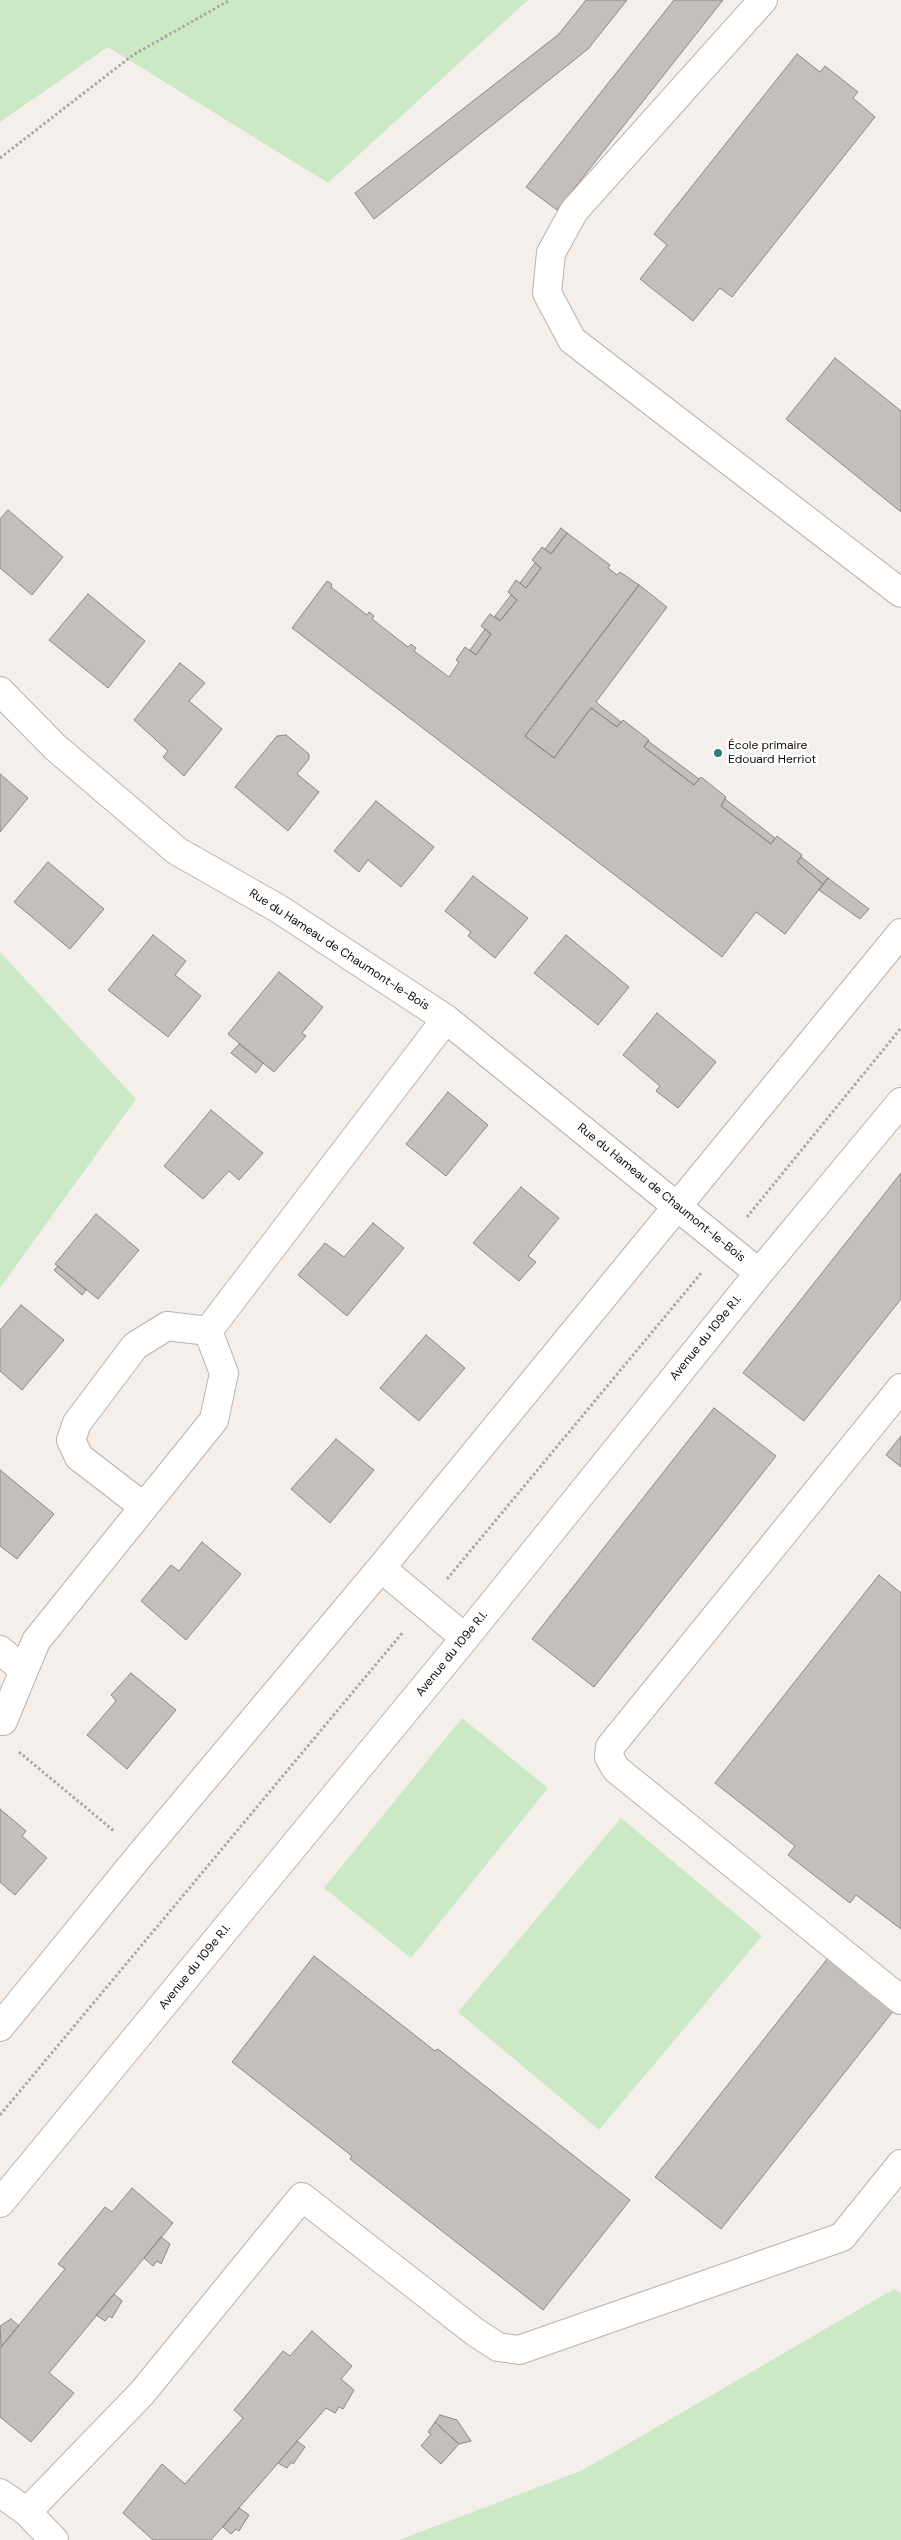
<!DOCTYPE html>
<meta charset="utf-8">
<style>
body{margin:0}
canvas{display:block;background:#f4efeb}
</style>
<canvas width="901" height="2540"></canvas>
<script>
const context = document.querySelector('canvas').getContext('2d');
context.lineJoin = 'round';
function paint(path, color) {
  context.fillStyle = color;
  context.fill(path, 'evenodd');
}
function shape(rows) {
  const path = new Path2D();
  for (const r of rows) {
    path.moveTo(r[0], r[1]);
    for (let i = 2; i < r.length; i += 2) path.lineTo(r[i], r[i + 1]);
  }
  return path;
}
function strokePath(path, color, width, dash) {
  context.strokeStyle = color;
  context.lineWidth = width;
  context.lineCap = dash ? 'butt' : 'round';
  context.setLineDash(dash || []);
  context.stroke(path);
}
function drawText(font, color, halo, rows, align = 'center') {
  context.font = font + ' "DM Sans",sans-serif';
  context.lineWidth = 5;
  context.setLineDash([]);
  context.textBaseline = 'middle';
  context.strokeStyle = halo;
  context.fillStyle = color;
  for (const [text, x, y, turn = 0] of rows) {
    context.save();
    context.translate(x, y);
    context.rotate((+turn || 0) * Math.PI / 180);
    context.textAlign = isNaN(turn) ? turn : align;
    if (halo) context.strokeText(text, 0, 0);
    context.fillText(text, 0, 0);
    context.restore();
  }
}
const green = shape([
 [0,0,528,0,328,183,108,47,0,122],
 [0,952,136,1099,0,1288],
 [462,1718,548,1788,411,1958,324,1888],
 [621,1818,762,1936,599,2130,458,2012],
 [894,2289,901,2293,901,2540,399,2540,583,2470]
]);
const building = shape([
 [586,0,627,0,588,49,374,219,355,193,559,34,586,0],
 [674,0,723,0,557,210,526,187,674,0],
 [797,54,820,72,825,66,858,92,853,98,875,117,732,297,720,288,693,321,640,279,667,245,654,234,797,54],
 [835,358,901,411,901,512,786,419,835,358],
 [8,510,63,557,32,595,0,568,0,519,8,510],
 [561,528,567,533,551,554,545,549,561,528],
 [567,533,610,565,608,568,617,575,620,572,639,585,525,736,554,758,591,708,617,727,623,720,649,740,644,747,694,785,701,777,726,797,721,806,771,844,777,836,802,855,797,862,823,884,785,934,756,912,722,957,292,628,327,581,332,584,331,587,367,615,369,612,374,616,372,619,408,647,411,644,416,648,414,651,449,677,459,662,456,660,465,647,476,655,491,634,481,626,490,614,500,621,517,600,508,592,516,580,526,588,541,568,532,560,542,547,551,554,567,533],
 [535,563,541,568,526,588,520,583,535,563],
 [639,585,667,607,596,702,621,722,617,727,591,708,554,758,525,736,639,585],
 [88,594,145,641,108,688,49,640,88,594],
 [511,595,517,600,500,621,495,616,511,595],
 [485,629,491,634,476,655,470,650,485,629],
 [180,663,205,683,189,701,222,729,184,776,163,757,168,751,134,720,180,663],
 [286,735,309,754,309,759,297,774,319,792,288,831,235,787,277,736,286,735],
 [648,741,699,779,694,785,644,747,648,741],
 [0,774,28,798,0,832,0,774],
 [725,799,775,838,771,844,721,806,725,799],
 [376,801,434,847,401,887,368,860,359,872,334,851,376,801],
 [801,857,828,878,823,884,797,862,801,857],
 [48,862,104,909,70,949,14,902,48,862],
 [473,876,528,918,495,958,468,936,471,932,445,911,473,876],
 [828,878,869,909,860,919,819,890,828,878],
 [153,935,186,961,175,975,201,996,168,1037,108,990,153,935],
 [566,935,629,987,598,1025,534,973,566,935],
 [279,972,323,1007,302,1033,306,1036,274,1072,228,1034,279,972],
 [657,1013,716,1062,678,1108,656,1091,660,1086,623,1055,657,1013],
 [239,1044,263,1063,256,1073,231,1053,239,1044],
 [448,1092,488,1125,446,1176,406,1144,448,1092],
 [211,1110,263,1153,239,1180,229,1171,203,1199,164,1166,211,1110],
 [901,1173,901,1299,804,1421,743,1373,901,1173],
 [521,1187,559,1218,528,1256,536,1262,519,1281,473,1243,521,1187],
 [96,1214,139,1250,98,1299,55,1264,96,1214],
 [373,1223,404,1248,347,1316,298,1275,325,1243,344,1257,373,1223],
 [58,1266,86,1290,82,1295,54,1270,58,1266],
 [21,1305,64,1340,22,1390,0,1371,0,1330,21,1305],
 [426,1335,465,1368,419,1421,380,1388,426,1335],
 [714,1408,776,1456,594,1687,532,1639,714,1408],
 [901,1436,901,1467,886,1455,901,1436],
 [336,1439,374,1470,330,1523,291,1489,336,1439],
 [0,1470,54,1514,17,1559,0,1546,0,1470],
 [202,1542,241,1574,186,1640,141,1601,171,1565,179,1571,202,1542],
 [879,1575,901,1593,901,1929,856,1895,850,1903,788,1855,795,1846,715,1783,879,1575],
 [131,1673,176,1710,127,1769,87,1735,116,1701,111,1695,131,1673],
 [0,1809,26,1831,22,1836,47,1858,15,1895,0,1882,0,1809],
 [314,1956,435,2051,438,2049,630,2200,543,2310,350,2159,352,2156,232,2062,314,1956],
 [828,1958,894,2010,721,2229,655,2177,828,1958],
 [132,2188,173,2223,49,2373,74,2393,31,2442,0,2417,0,2348,65,2269,58,2264,105,2207,112,2212,132,2188],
 [161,2237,170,2244,161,2264,157,2261,153,2266,144,2258,161,2237],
 [114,2294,122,2301,112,2318,109,2316,105,2321,96,2315,114,2294],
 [11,2319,19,2326,1,2347,0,2326,11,2319],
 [312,2331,352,2366,341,2379,354,2390,343,2409,339,2407,335,2413,326,2408,211,2540,153,2540,123,2513,162,2464,185,2484,243,2418,234,2410,283,2351,290,2356,312,2331],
 [440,2415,457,2420,471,2441,459,2444,435,2422,440,2415],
 [435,2422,459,2444,441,2464,421,2446,431,2434,428,2432,435,2422],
 [297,2441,305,2447,293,2464,291,2462,287,2468,278,2463,297,2441],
 [239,2508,249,2515,239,2531,236,2529,231,2534,223,2527,239,2508]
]);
const path = shape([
 [0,158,133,55,230,0],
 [747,1217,901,1028],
 [447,1579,702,1272],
 [19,1752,114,1831],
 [0,2115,403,1632]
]);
const minor = shape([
 [763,0,574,211,551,253,547,293,572,340,901,593],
 [0,691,55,747,177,851,279,909,446,1019,759,1273],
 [901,1388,610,1747,609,1757,616,1769,901,2000],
 [144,1507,79,1457,71,1440,77,1423,135,1346,167,1326,208,1331],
 [381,1568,465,1638],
 [0,1650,24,1670],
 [3,1721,36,1641,214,1420,224,1373,208,1331,446,1019],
 [0,2027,141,1854,381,1568,901,933],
 [0,2203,465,1638,759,1273,901,1102],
 [0,2493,27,2512,142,2393,302,2197,475,2332,498,2347,519,2350,842,2237,901,2164],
 [27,2512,54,2540]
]);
const markers = [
 [718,753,5,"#347c77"]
];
const poiNames = [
 ["École primaire",728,746],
 ["Edouard Herriot",728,760]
];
const streetNames = [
 ["Rue du Hameau de Chaumont-le-Bois",339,950,33],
 ["Rue du Hameau de Chaumont-le-Bois",661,1193,39],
 ["Avenue du 109e R.I.",706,1338,-51],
 ["Avenue du 109e R.I.",452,1654,-51],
 ["Avenue du 109e R.I.",195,1967,-51]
];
paint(green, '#cbe9c5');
paint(building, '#c5bfbc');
strokePath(building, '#8d8785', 1);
strokePath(minor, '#b8b3af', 30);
strokePath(path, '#aba7a4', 3, [2.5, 2.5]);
strokePath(minor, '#fff', 28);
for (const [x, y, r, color] of markers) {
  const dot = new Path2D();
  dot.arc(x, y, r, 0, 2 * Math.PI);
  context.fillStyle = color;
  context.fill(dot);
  strokePath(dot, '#fff', 2);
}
drawText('12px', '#0d0b0a', '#fff', poiNames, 'left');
drawText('12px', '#0d0b0a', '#fff', streetNames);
</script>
